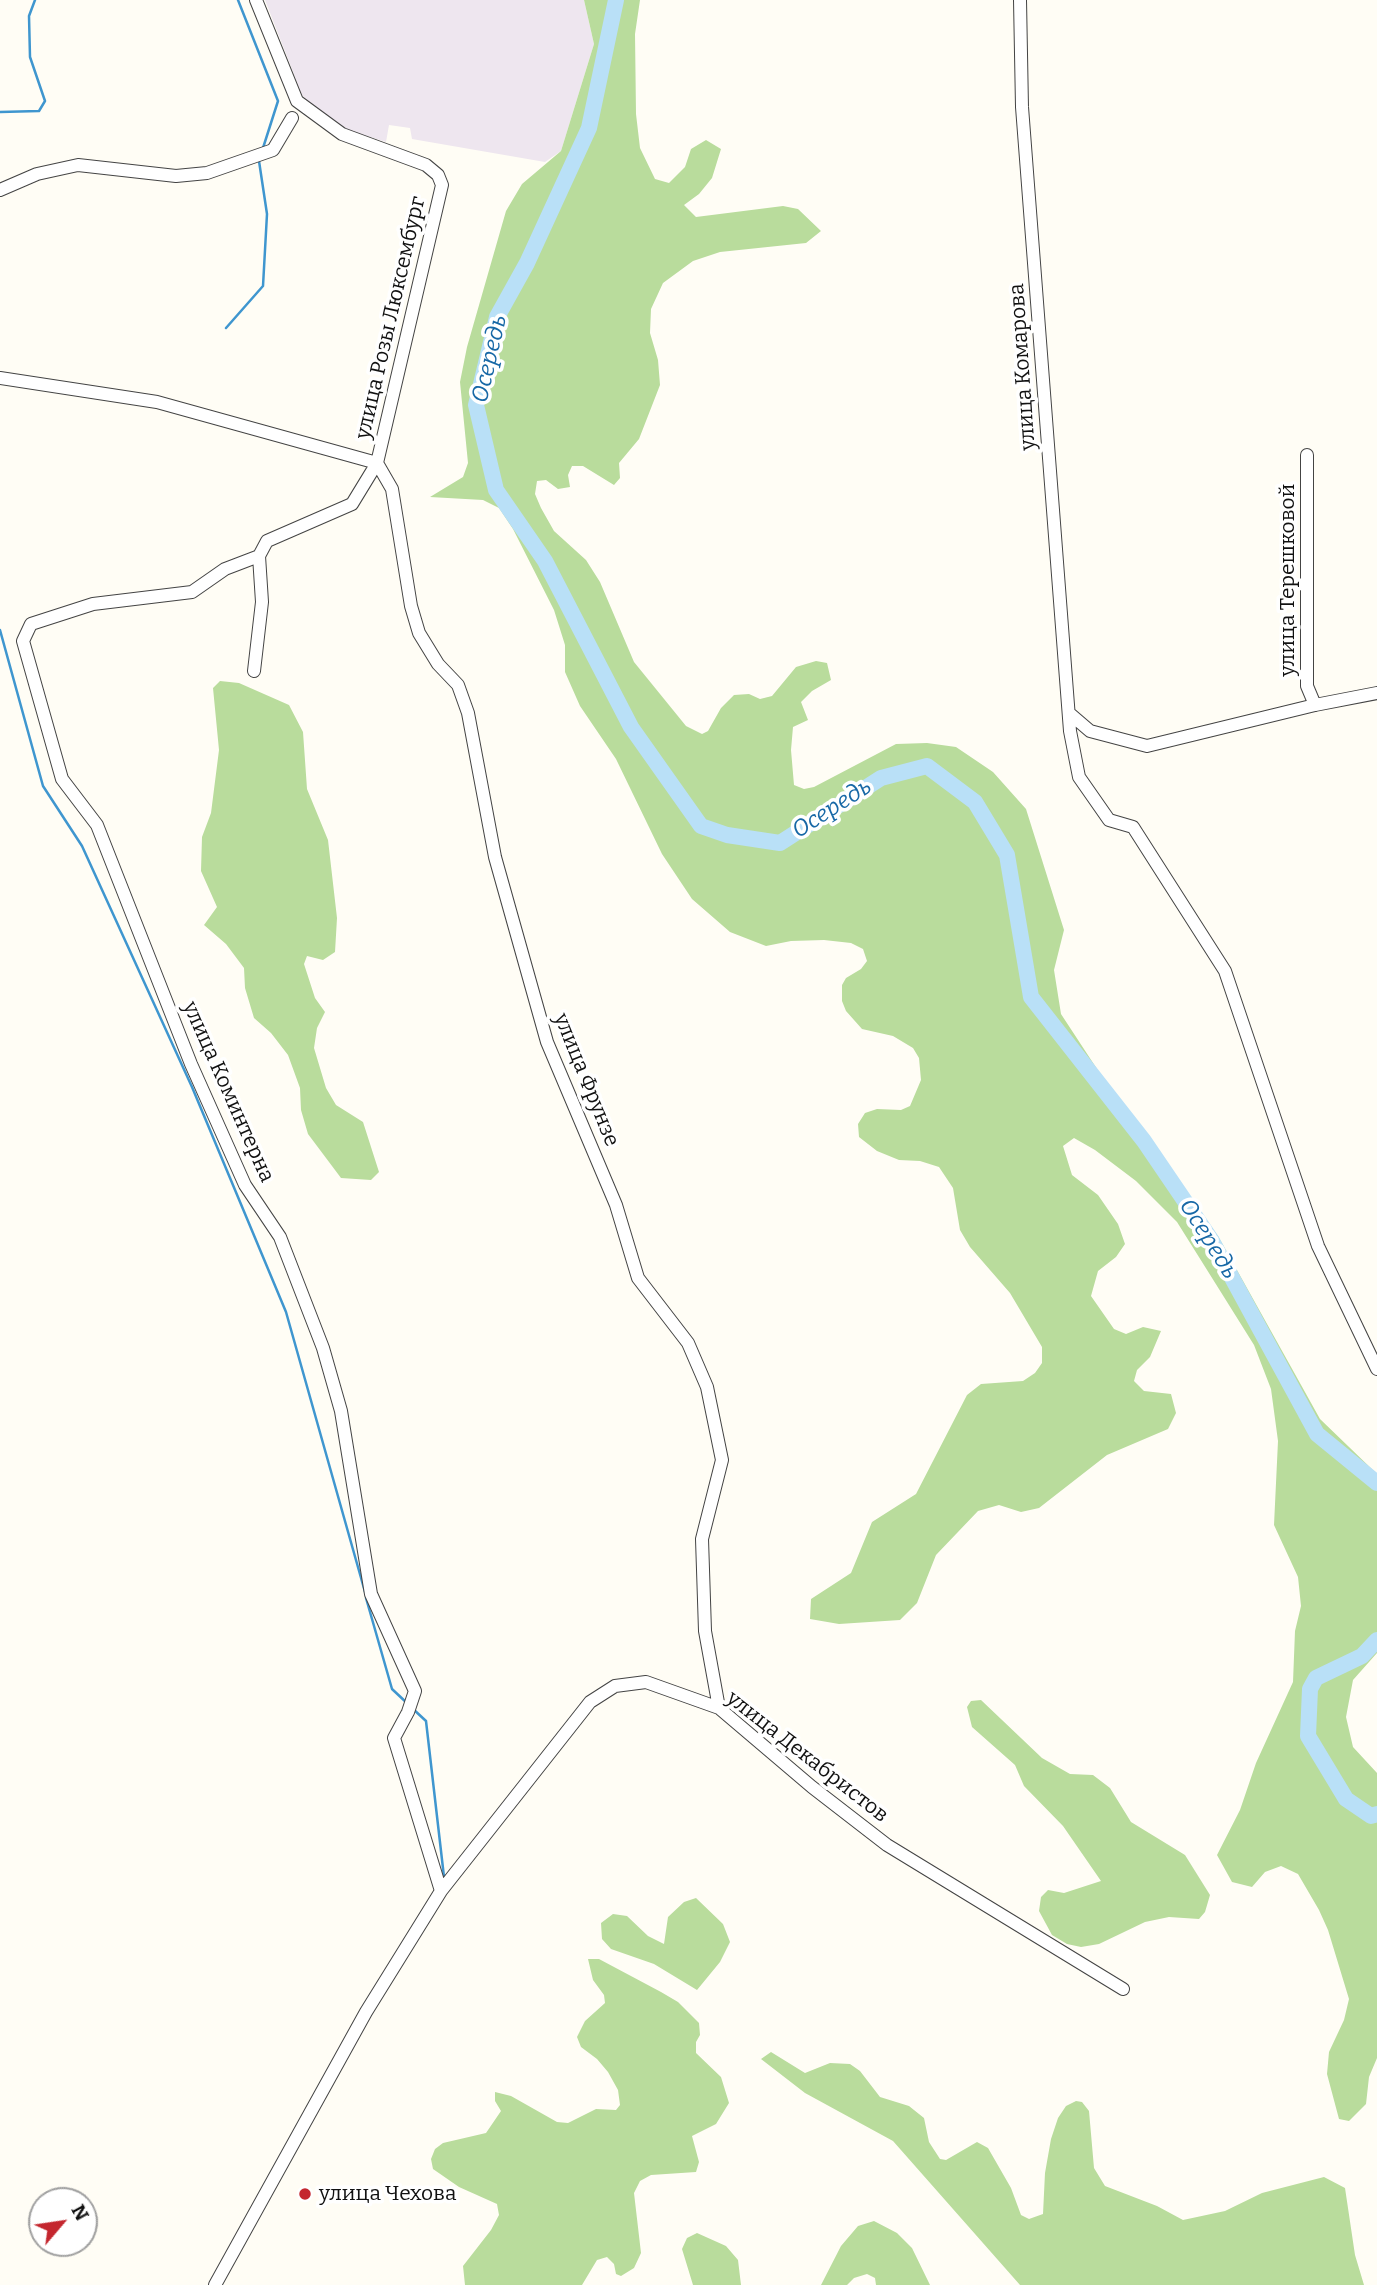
<!DOCTYPE html>
<meta charset="utf-8">
<style>
body{margin:0}
#map{position:relative;width:1377px;height:2285px;overflow:hidden;background:#fffdf5;font-family:Bitter,serif}
canvas{display:block}
.north{position:absolute;left:28px;top:2187px;width:70px;height:70px;box-sizing:border-box;background:#fff;border:2px solid #a0a0a0;border-radius:50%;rotate:61deg;font-size:19px;font-weight:700;line-height:28px;text-align:center;color:#111}
.north::after{content:'';display:block;margin:auto;width:24px;height:32px;background:#c4262e;clip-path:polygon(50% 0,100% 100%,50% 72%,0 100%)}
</style>
<div id="map">
<canvas width="1377" height="2285"></canvas>
<div class="north">N</div>
</div>
<script>
const context = document.querySelector('canvas').getContext('2d');
context.lineJoin = 'round';
function paint(path, color) {
  context.fillStyle = color;
  context.fill(path, 'evenodd');
}
function shape(rows) {
  const path = new Path2D();
  for (const r of rows) {
    path.moveTo(r[0], r[1]);
    for (let i = 2; i < r.length; i += 2) path.lineTo(r[i], r[i + 1]);
  }
  return path;
}
function strokePath(path, color, width, dash) {
  context.strokeStyle = color;
  context.lineWidth = width;
  context.lineCap = dash ? 'butt' : 'round';
  context.setLineDash(dash || []);
  context.stroke(path);
}
function drawText(font, color, halo, rows, align = 'center') {
  context.font = font + ' Bitter,serif';
  context.lineWidth = 7;
  context.setLineDash([]);
  context.textBaseline = 'middle';
  context.strokeStyle = halo;
  context.fillStyle = color;
  for (const [text, x, y, turn = 0] of rows) {
    context.save();
    context.translate(x, y);
    context.rotate((+turn || 0) * Math.PI / 180);
    context.textAlign = isNaN(turn) ? turn : align;
    if (halo) context.strokeText(text, 0, 0);
    context.fillText(text, 0, 0);
    context.restore();
  }
}
const industrial = shape([
 [265,0,584,0,594,44,561,151,545,162,412,139,410,128,389,125,386,142,348,130,317,110,302,95]
]);
const forest = shape([
 [584,0,640,0,635,34,636,114,640,148,655,179,669,183,685,167,691,149,706,140,721,149,712,178,699,194,684,205,696,217,783,206,798,209,821,231,806,243,720,252,693,261,663,283,651,309,650,333,658,360,660,385,639,439,619,463,620,478,614,485,583,466,572,466,568,475,570,487,558,489,546,480,537,481,535,494,541,508,554,531,586,560,600,582,634,662,686,726,702,734,708,731,721,708,734,695,749,694,760,699,772,696,796,667,816,661,827,663,831,680,812,691,801,702,808,720,793,727,791,750,794,785,804,789,814,787,896,744,927,743,956,747,993,772,1026,809,1064,930,1054,970,1061,1014,1099,1072,1218,1236,1320,1419,1377,1474,1377,1653,1353,1680,1346,1717,1353,1747,1377,1773,1377,2058,1369,2077,1366,2104,1349,2121,1339,2119,1327,2074,1329,2052,1344,2020,1349,1999,1328,1930,1319,1910,1298,1874,1281,1866,1265,1872,1252,1887,1232,1882,1217,1855,1240,1810,1256,1763,1293,1682,1295,1631,1301,1606,1298,1577,1274,1525,1278,1441,1271,1389,1254,1345,1177,1222,1136,1181,1095,1150,1074,1138,1063,1146,1072,1175,1098,1195,1118,1224,1125,1244,1116,1257,1098,1271,1091,1296,1114,1329,1126,1334,1143,1327,1161,1331,1150,1357,1137,1370,1134,1381,1144,1391,1171,1394,1176,1413,1168,1429,1107,1455,1039,1508,1021,1512,999,1505,978,1511,936,1555,917,1603,900,1620,839,1624,810,1619,811,1599,851,1573,872,1522,916,1494,967,1395,981,1384,1023,1381,1035,1373,1042,1363,1042,1347,1010,1293,970,1247,960,1230,953,1188,939,1167,920,1161,899,1160,877,1151,859,1137,858,1124,865,1113,877,1109,901,1110,910,1106,921,1080,919,1058,913,1048,893,1036,862,1029,846,1011,842,1001,842,985,846,978,861,969,867,961,863,949,851,943,824,940,791,941,766,946,730,932,692,899,662,854,616,759,580,706,565,672,565,645,554,610,513,529,499,508,483,500,430,497,463,477,468,463,460,382,467,347,506,211,522,184,561,151,594,44],
 [220,681,239,683,289,705,303,732,307,789,328,840,337,918,335,952,323,960,307,956,304,964,315,998,325,1012,317,1028,314,1048,326,1088,336,1105,363,1122,379,1172,371,1180,341,1178,308,1134,301,1110,300,1088,288,1055,271,1033,254,1018,245,988,244,968,226,944,204,925,217,907,201,871,202,837,211,813,219,750,213,688],
 [981,1700,1042,1758,1070,1774,1093,1775,1110,1788,1131,1822,1185,1855,1210,1895,1205,1912,1199,1919,1169,1917,1145,1922,1099,1944,1081,1947,1067,1944,1052,1935,1039,1911,1041,1897,1048,1890,1064,1893,1101,1881,1063,1826,1024,1786,1015,1765,972,1727,967,1707,971,1701],
 [696,1898,723,1924,730,1942,720,1962,697,1990,654,1964,611,1949,602,1939,601,1923,613,1914,627,1916,648,1936,664,1944,668,1917,684,1902],
 [588,1959,599,1959,661,1992,678,2002,699,2023,700,2035,696,2042,696,2053,721,2077,729,2103,716,2124,692,2136,699,2162,696,2172,651,2175,640,2181,634,2193,641,2253,634,2268,621,2276,616,2274,614,2264,607,2257,597,2260,582,2285,465,2285,463,2266,491,2230,499,2215,497,2204,459,2187,433,2169,431,2159,435,2149,443,2143,486,2133,501,2111,495,2101,495,2092,511,2096,557,2122,568,2123,596,2109,616,2110,620,2105,618,2090,608,2072,597,2059,581,2047,577,2037,585,2021,605,2003,604,1995,593,1980],
 [771,2052,805,2073,830,2063,850,2064,860,2071,880,2097,909,2106,924,2118,929,2142,940,2159,946,2160,977,2142,988,2148,1011,2188,1021,2215,1029,2219,1043,2214,1045,2173,1051,2139,1058,2118,1066,2106,1076,2101,1082,2102,1089,2111,1094,2168,1105,2186,1157,2206,1183,2220,1225,2211,1262,2193,1324,2177,1345,2188,1355,2255,1364,2285,1020,2285,893,2141,805,2093,761,2059],
 [874,2221,897,2233,912,2248,930,2285,876,2285,875,2278,867,2274,854,2278,847,2285,821,2285,841,2246,858,2226],
 [697,2233,726,2246,738,2260,741,2285,693,2285,682,2249,687,2238]
]);
const stream = shape([
 [238,0,278,101,263,148],
 [0,112,39,111,45,101,30,57,29,16,35,0],
 [226,328,263,286,267,214,259,161],
 [0,630,43,786,82,846,192,1087,286,1312,365,1592],
 [366,1598,392,1689,408,1704],
 [412,1708,426,1721,444,1877]
]);
const river = shape([
 [616,0,589,128,527,263,497,317,476,405,496,490,545,561,631,727,701,826,727,835,780,843,881,778,927,766,975,802,1007,855,1031,997,1144,1141,1212,1241,1317,1434,1377,1483],
 [1377,1640,1362,1656,1316,1678,1310,1689,1308,1736,1346,1799,1371,1816,1377,1814]
]);
const minor = shape([
 [1020,0,1022,107,1070,731,1079,777,1109,820,1133,827,1225,971,1318,1246,1377,1369],
 [0,190,37,174,78,165,176,176,207,173,273,150,292,118],
 [0,378,157,402,377,463],
 [1307,455,1307,686,1315,705],
 [377,463,392,489,411,606,419,633,438,664,458,685,468,713,495,857,547,1042,616,1205,638,1278,688,1343,707,1387,722,1460,702,1539,705,1631,719,1708],
 [259,556,225,569,192,592,93,604,31,624,23,641,62,779,97,825,191,1064,245,1185,280,1237,323,1348,341,1411,371,1594,415,1691,408,1712,394,1738,441,1891],
 [254,671,262,602,259,556,267,541,352,504,377,463,442,185,438,175,426,165,342,134,297,101,256,0],
 [1069,713,1090,731,1147,746,1315,705,1377,693],
 [215,2285,366,2012,441,1891,590,1702,615,1686,646,1682,719,1708,812,1787,887,1845,1123,1989]
]);
const markers = [
 [305,2194,7,"#c4262e"]
];
const streetNames = [
 ["улица Розы Люксембург",391,318,-77],
 ["улица Комарова",1023,367,-94],
 ["улица Терешковой",1288,580,-90],
 ["улица Фрунзе",586,1080,68],
 ["улица Коминтерна",228,1092,66],
 ["улица Декабристов",807,1757,38]
];
const poiNames = [
 ["улица Чехова",319,2194]
];
const waterNames = [
 ["Осередь",490,359,-77],
 ["Осередь",832,809,-33],
 ["Осередь",1208,1239,58]
];
paint(industrial, '#eee6ef');
paint(forest, '#b9dc9c');
strokePath(stream, '#3f96cf', 2.5);
strokePath(river, '#b9e0f7', 16);
strokePath(minor, '#444', 14);
strokePath(minor, '#fff', 12);
for (const [x, y, r, color] of markers) {
  const dot = new Path2D();
  dot.arc(x, y, r, 0, 2 * Math.PI);
  context.fillStyle = color;
  context.fill(dot);
  strokePath(dot, '#fff', 2.5);
}
drawText('21px', '#111', '#fff', streetNames);
drawText('21px', '#111', '#fff', poiNames, 'left');
drawText('italic 23px', '#1768a6', '#fff', waterNames);
</script>
